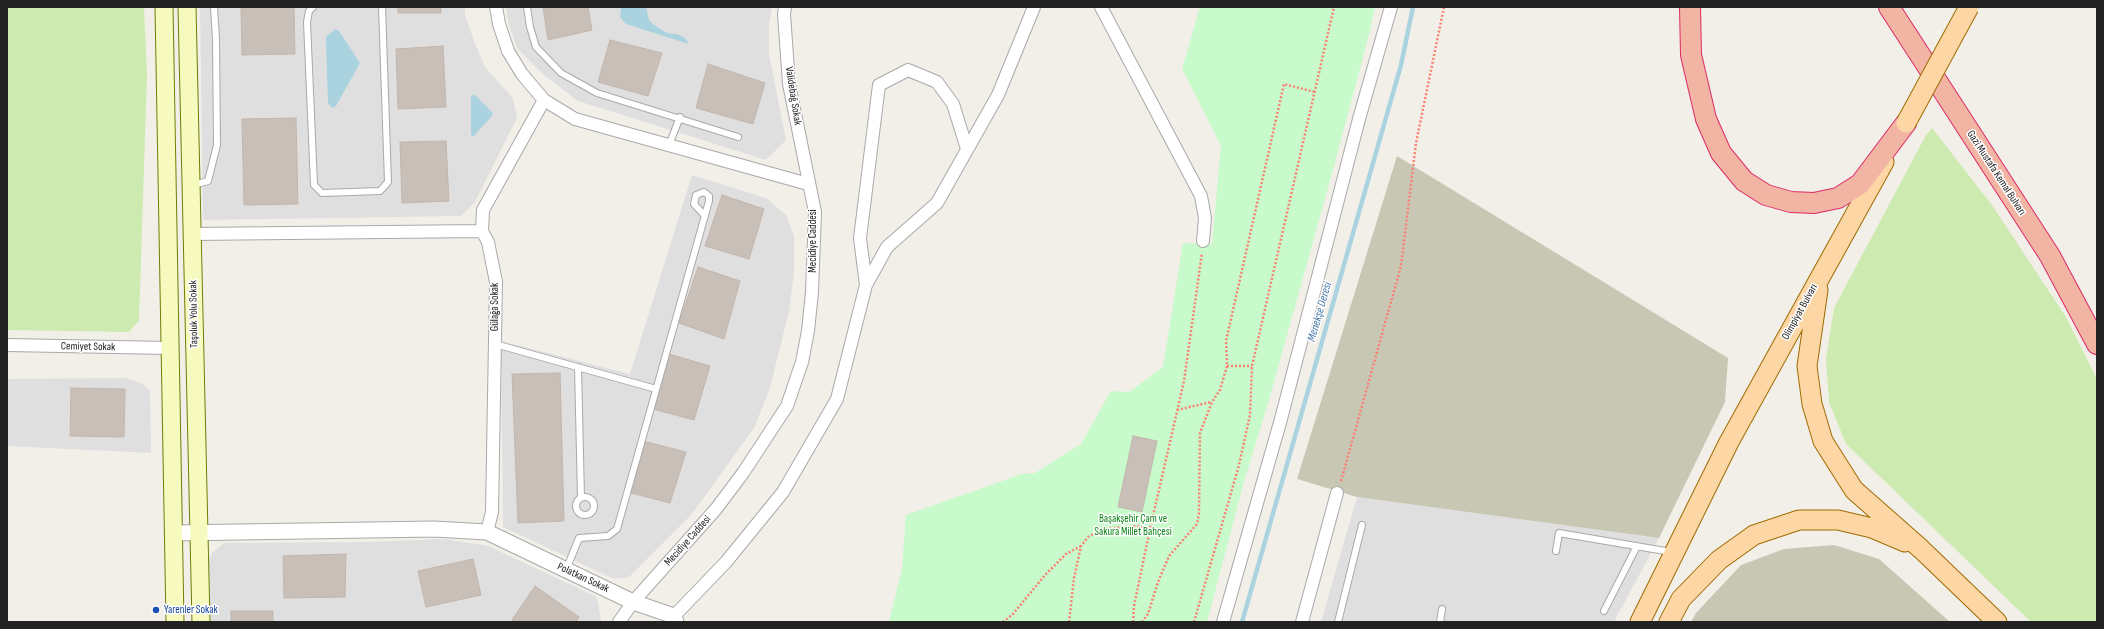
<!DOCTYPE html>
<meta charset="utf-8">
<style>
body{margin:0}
#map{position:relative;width:2104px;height:629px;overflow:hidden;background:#f2efe9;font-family:"Sofia Sans Condensed",sans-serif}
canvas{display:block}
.frame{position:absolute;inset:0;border:8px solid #222;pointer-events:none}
</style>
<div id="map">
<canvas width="2104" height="629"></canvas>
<div class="frame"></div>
</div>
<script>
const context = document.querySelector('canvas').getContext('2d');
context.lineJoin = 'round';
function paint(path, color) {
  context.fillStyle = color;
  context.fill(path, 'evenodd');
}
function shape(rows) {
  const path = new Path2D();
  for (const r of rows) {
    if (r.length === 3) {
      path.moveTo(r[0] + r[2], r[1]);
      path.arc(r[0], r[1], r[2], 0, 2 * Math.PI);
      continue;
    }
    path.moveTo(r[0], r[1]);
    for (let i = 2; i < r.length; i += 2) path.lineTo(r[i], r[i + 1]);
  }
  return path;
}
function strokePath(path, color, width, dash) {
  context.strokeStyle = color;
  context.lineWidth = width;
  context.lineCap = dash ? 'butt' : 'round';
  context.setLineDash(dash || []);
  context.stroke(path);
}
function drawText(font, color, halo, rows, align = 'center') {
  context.font = font + ' "Sofia Sans Condensed",sans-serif';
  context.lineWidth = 3;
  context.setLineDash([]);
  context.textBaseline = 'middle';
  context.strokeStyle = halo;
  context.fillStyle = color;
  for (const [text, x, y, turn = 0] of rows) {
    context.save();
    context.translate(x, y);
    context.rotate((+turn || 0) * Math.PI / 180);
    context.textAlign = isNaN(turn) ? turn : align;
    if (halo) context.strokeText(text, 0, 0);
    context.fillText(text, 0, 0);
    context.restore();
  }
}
const residential = shape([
 [200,7,465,7,465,15,475,44,485,67,513,98,517,118,475,202,461,216,203,220],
 [506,7,772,7,769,25,769,54,786,140,766,160,578,101,545,76,517,48,508,22],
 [692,175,766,198,786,215,794,236,794,272,789,311,770,388,754,428,691,515,629,577,614,579,503,527,501,341,630,374],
 [127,378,141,383,150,391,151,453,7,446,7,379],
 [1357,497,1659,538,1614,622,1321,622],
 [443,539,488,546,597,597,601,620,599,622,207,622,205,565,212,553,224,543,370,542]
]);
const construction = shape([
 [1397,156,1728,358,1725,402,1659,538,1357,497,1297,479],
 [1834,545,1879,559,1950,622,1691,622,1696,613,1741,565,1784,549]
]);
const grass = shape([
 [7,7,144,7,147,75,139,321,129,332,7,330],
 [1932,128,1992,205,2066,317,2097,379,2097,622,2031,622,1846,444,1829,402,1826,359,1834,308,1926,135]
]);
const park = shape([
 [1200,7,1375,7,1370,31,1333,170,1269,400,1244,482,1207,622,889,622,902,569,906,515,1022,474,1035,473,1081,444,1111,391,1129,392,1163,367,1183,243,1212,244,1221,146,1182,69]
]);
const water = shape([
 [621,7,646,7,649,20,654,25,667,33,677,34,685,38,689,44,626,24,620,17],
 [335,29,339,31,360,63,336,106,332,108,328,103,326,43,326,37],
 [474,94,493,113,492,116,473,137,471,134,471,97]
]);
const stream = shape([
 [1242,622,1401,65,1413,7]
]);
const building = shape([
 [241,7,294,7,295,54,242,55,241,7],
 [398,7,441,7,441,13,398,13,398,7],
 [543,7,588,7,592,30,548,40,543,7],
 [610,40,662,53,648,96,598,82,610,40],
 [443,46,446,107,398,109,396,49,443,46],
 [708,64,765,83,753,124,696,108,708,64],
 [296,118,298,204,244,205,242,119,296,118],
 [446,141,449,201,402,203,400,142,446,141],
 [722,195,764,209,749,259,705,246,722,195],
 [698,267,740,281,724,339,679,323,698,267],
 [669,354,710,366,694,420,653,409,669,354],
 [560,373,564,521,518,523,512,374,560,373],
 [71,388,125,389,124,437,70,436,71,388],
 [1133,436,1157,441,1142,512,1118,507,1133,436],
 [643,441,686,452,670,503,631,493,643,441],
 [346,554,345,597,284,598,283,556,346,554],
 [473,559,481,595,426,607,418,571,473,559],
 [535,586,579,617,576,622,514,622,512,620,535,586],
 [231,611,273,611,273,622,231,622,231,611]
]);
const path = shape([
 [1227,366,1252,366],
 [1177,410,1211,402],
 [1341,481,1401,266,1416,143,1444,7],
 [1003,622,1013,614,1045,575,1066,554,1081,546],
 [1069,622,1074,578,1081,546,1088,537,1102,529,1136,526,1150,529],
 [1133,622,1134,606,1150,529,1184,381,1202,253],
 [1142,622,1148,614,1158,582,1169,556,1197,524,1199,513,1200,433,1212,402,1220,390,1227,366,1226,341,1284,84,1315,92],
 [1194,622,1239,465,1250,415,1252,366,1334,7]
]);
const service = shape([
 [313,7,309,11,307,22,314,185,322,193,380,191,388,182,382,7],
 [527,7,530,27,536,47,561,73,597,93,738,137],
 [669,145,680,117],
 [193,185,208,181,217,145,216,39,214,7],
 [495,344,656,389],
 [578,367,581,498],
 [585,506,9],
 [1556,551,1559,533,1671,552],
 [566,570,579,538,608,536,617,529,709,201,709,196,704,192,696,195,694,204,705,216],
 [1604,611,1637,546],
 [1338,622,1362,525],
 [1440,622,1442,609]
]);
const minor = shape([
 [496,7,499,24,508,51,522,74,544,100,575,119,808,184],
 [1101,7,1201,196,1205,218,1203,241],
 [192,234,482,231],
 [866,285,860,238,879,85,908,70,937,82,953,104,967,149],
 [7,345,169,348],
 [487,532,492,512,496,282,488,242,482,231,483,210,544,100],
 [674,616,726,562,783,492,837,399,866,285,887,247,937,203,998,95,1034,7],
 [619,622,633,602,716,509,743,473,787,406,802,362,808,331,812,292,815,212,789,84,784,14,785,7],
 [1223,622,1281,419,1359,119,1391,7],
 [1302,622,1337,493]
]);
const tertiary = shape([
 [173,533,434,529,487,532,633,602,674,616,676,622]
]);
const secondary = shape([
 [164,7,175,622],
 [187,7,201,622]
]);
const primary = shape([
 [1818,290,1807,366,1812,404,1823,441,1854,490,1921,549,1997,622],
 [1640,622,1729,442,1884,162],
 [1669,622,1681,599,1719,560,1754,535,1799,520,1838,520,1872,528,1905,542]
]);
const trunk = shape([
 [1690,7,1691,55,1706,119,1721,153,1744,181,1766,195,1791,202,1814,203,1838,198,1860,184,1906,123],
 [1889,7,2050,256,2097,344]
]);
const primaryBridge = shape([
 [1906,123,1969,7]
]);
const markers = [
 [156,610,4,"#1a4fb4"]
];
const streetNames = [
 ["Validebağ Sokak",793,96,81],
 ["Gazi Mustafa Kemal Bulvarı",1996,173,57],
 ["Mecidiye Caddesi",813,241,-90],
 ["Gülağa Sokak",495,307,-90],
 ["Olimpiyat Bulvarı",1800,312,-61],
 ["Taşoluk Yolu Sokak",194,314,-91],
 ["Cemiyet Sokak",88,347,1],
 ["Mecidiye Caddesi",688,541,-48],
 ["Polatkan Sokak",583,578,25]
];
const parkNames = [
 ["Başakşehir Çam ve",1133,519],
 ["Sakura Millet Bahçesi",1133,532]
];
const transitNames = [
 ["Yarenler Sokak",164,610]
];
const waterNames = [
 ["Menekşe Deresi",1320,312,-74]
];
paint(residential, '#e0dfdf');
paint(construction, '#c7c7b4');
paint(grass, '#cdebb0');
paint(park, '#c8facc');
paint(water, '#aad3df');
strokePath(stream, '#aad3df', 4.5);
paint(building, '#c7bfb8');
strokePath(building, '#c4b6ab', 1);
strokePath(service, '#a9a9a9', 8);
strokePath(minor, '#a9a9a9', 14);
strokePath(tertiary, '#a9a9a9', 17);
strokePath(secondary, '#707d05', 19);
strokePath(primary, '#a06b00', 21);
strokePath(trunk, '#dc2a67', 22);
strokePath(path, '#fa8072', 2.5, [2, 2]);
strokePath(service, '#fff', 6);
strokePath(minor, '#fff', 12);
strokePath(tertiary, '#fff', 15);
strokePath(secondary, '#f7fabf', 17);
strokePath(primary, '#fcd6a4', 19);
strokePath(trunk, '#f2b4a3', 20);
strokePath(primaryBridge, '#a06b00', 21, []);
strokePath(primaryBridge, '#fcd6a4', 19);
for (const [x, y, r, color] of markers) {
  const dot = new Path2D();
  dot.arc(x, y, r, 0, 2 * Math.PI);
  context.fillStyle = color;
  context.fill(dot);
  strokePath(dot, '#fff', 1.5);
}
drawText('11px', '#222', '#fff', streetNames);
drawText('11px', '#0c8416', '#fff', parkNames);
drawText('11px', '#164399', '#fff', transitNames, 'left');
drawText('italic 12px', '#4a7aab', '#fff', waterNames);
</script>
